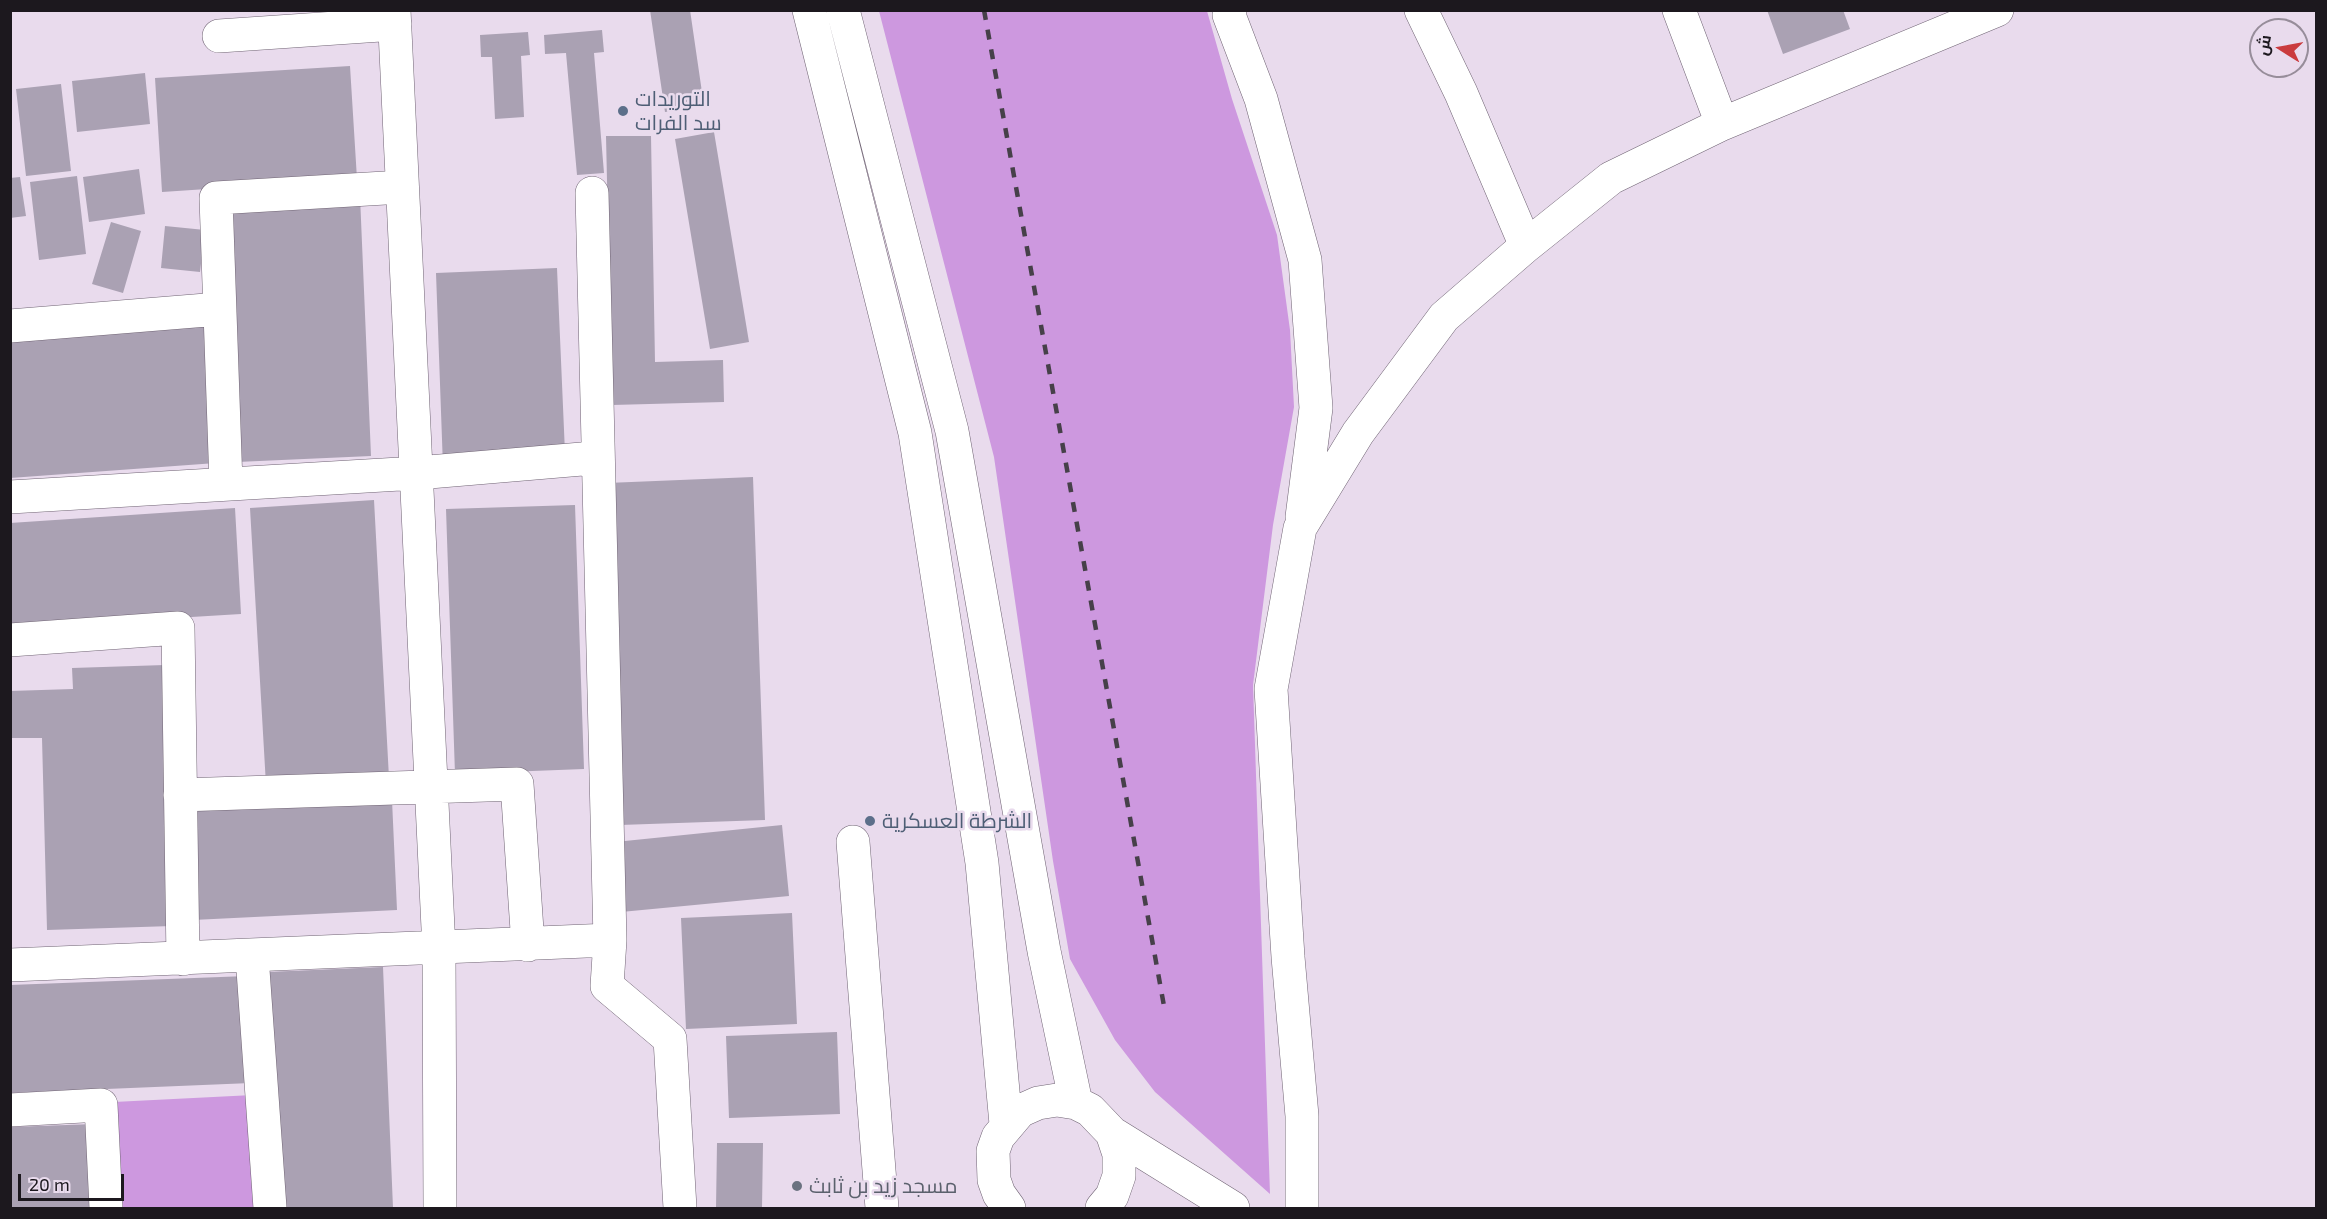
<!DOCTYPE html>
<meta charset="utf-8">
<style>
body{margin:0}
#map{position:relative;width:2327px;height:1219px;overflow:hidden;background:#e9dbed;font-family:"Exo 2",Cairo,sans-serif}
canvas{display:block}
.frame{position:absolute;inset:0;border:12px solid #1c181e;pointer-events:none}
.north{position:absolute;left:2249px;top:18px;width:60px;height:60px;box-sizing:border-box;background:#e9dbed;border:2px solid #978d9a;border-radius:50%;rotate:281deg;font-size:16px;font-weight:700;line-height:24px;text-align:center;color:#1c181e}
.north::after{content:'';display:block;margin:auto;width:21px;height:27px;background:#ca3b3e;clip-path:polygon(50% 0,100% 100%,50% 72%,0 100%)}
.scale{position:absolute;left:18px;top:1174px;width:106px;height:27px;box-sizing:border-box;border:3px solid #1c181e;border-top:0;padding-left:8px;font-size:18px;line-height:21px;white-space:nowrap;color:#1c181e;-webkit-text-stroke:4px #e9dbed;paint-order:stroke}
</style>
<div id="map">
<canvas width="2327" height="1219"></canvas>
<div class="frame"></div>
<div class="north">ش</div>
<div class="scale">20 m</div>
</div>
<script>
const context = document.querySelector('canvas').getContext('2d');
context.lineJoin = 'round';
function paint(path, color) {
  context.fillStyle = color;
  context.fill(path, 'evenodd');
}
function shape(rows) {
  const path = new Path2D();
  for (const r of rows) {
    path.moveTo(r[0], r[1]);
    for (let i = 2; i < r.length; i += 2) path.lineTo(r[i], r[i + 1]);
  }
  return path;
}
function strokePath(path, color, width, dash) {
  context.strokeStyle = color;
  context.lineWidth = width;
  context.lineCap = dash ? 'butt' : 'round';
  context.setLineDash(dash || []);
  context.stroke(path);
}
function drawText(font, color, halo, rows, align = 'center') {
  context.font = font + ' "Exo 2",Cairo,sans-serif';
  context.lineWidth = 5;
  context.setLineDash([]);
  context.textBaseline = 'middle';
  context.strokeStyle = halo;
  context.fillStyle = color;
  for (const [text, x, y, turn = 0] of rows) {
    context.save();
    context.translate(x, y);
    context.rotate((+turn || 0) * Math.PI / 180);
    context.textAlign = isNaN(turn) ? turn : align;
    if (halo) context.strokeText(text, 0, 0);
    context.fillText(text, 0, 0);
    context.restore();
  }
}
const green = shape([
 [879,11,1207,11,1232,99,1277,235,1290,330,1294,407,1273,525,1253,685,1270,1194,1155,1092,1115,1040,1070,959,1053,861,994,457],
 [253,1095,259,1208,118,1208,114,1102]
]);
const building = shape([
 [650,10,690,10,704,106,665,112],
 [1767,10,1843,10,1850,29,1783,54],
 [602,30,604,52,594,53,604,173,577,175,566,53,545,54,544,35],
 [528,32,530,55,521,56,524,117,495,119,492,57,481,57,480,35],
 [350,66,357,179,162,192,155,78],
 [145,73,150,124,77,132,72,81],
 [61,84,71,171,26,176,16,89],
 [714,132,749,342,710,349,675,139],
 [606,136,651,136,655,362,723,360,724,402,612,405],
 [139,169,145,214,89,222,83,177],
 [77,176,86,254,39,260,30,182],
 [20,177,26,216,10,218,10,178],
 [360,196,371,456,237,462,226,202],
 [111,222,141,231,123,293,92,284],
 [165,226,205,230,200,272,161,268],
 [557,268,565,453,443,467,436,273],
 [206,323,216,463,10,478,10,338],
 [753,477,765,820,620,825,607,483],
 [374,500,389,778,266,785,250,508],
 [575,505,584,769,455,774,446,509],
 [235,508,241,614,10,628,10,523],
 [165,665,172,926,47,930,42,738,10,738,10,691,73,689,72,668],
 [392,800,397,910,193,920,188,809],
 [782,825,789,896,621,912,615,842],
 [792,913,797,1024,686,1029,681,918],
 [383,967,393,1208,277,1208,267,972],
 [247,976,251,1083,10,1093,10,985],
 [837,1032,840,1114,729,1118,726,1036],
 [95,1124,98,1208,10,1208,10,1127],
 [717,1143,763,1143,762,1208,716,1208]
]);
const minor = shape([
 [394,10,439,949,440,1208],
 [1230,10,1229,15,1261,99,1305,260,1316,408,1302,517],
 [219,36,395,24],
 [1722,124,1997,10],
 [592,193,610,940,607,986,670,1039,680,1208],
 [1526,246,1611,178,1722,124,1679,10],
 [10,326,219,309],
 [226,484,216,198,402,187],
 [10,497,417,473,582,459,592,461,598,469],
 [10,640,178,628,183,959],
 [180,795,517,784,528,945],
 [853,842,882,1208],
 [252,956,270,1208],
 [10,965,610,940],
 [10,1110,101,1105,106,1208],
 [1302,1208,1302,1116,1288,957,1271,689,1300,528,1358,433,1444,317,1526,246,1461,93,1421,10]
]);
const major = shape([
 [809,10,915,433,982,863,1006,1124],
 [843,10,952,431,1044,951,1076,1103],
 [1112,1133,1233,1208],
 [1009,1208,999,1194,994,1180,993,1151,998,1137,1020,1111,1038,1103,1057,1100,1076,1103,1090,1110,1112,1133,1119,1154,1119,1176,1112,1196,1102,1208]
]);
const rail = shape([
 [984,10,1164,1006]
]);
const markers = [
 [623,111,6,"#5c6f8a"],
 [870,821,6,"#5c6f8a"],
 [797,1186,6,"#6b7280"]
];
const serviceNames = [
 ["التوريدات",635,99],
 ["سد الفرات",635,123],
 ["الشرطة العسكرية",882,821]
];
const worshipNames = [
 ["مسجد زيد بن ثابث",809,1186]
];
paint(green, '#cd98df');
paint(building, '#aaa1b3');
strokePath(minor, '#706474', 34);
strokePath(major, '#706474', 34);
strokePath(minor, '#fff', 33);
strokePath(major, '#fff', 33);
strokePath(rail, '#464049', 4.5, [10, 10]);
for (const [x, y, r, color] of markers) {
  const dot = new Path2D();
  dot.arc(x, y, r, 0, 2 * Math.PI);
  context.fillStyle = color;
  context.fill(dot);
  strokePath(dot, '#e9dbed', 2);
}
drawText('21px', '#4e5e75', '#e9dbed', serviceNames, 'left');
drawText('21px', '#5b616d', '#e9dbed', worshipNames, 'left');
</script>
